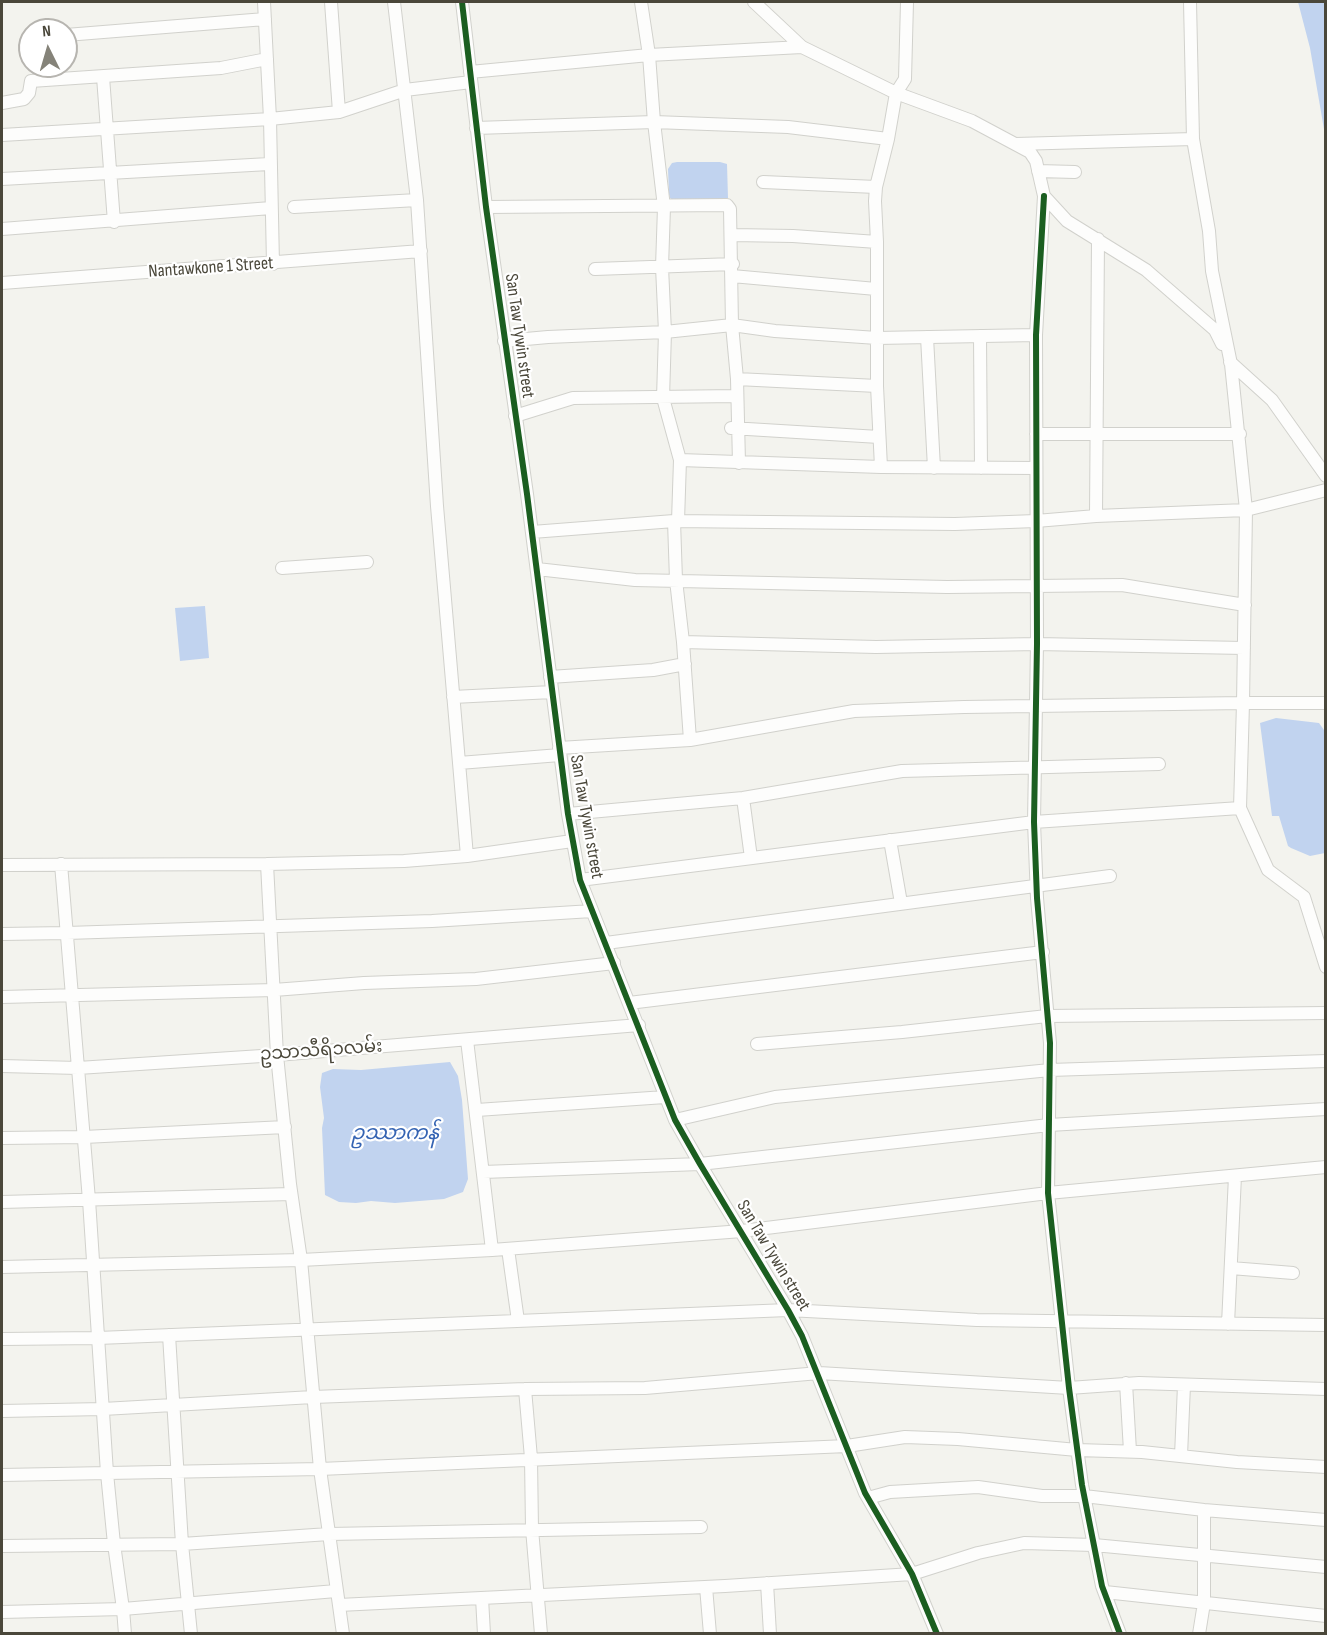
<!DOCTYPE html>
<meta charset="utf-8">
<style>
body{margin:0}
#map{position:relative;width:1327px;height:1635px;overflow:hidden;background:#f3f3ee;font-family:"Sofia Sans Condensed",sans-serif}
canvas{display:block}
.frame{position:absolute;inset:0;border:3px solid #4a473a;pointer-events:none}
.north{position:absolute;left:18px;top:18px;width:60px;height:60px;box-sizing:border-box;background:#fff;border:2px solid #b7b5b0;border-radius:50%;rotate:355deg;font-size:16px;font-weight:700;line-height:24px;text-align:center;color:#4a473a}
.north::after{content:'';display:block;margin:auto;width:21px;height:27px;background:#858379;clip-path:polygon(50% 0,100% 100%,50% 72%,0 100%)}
</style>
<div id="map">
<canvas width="1327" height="1635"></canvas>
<div class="frame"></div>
<div class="north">N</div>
</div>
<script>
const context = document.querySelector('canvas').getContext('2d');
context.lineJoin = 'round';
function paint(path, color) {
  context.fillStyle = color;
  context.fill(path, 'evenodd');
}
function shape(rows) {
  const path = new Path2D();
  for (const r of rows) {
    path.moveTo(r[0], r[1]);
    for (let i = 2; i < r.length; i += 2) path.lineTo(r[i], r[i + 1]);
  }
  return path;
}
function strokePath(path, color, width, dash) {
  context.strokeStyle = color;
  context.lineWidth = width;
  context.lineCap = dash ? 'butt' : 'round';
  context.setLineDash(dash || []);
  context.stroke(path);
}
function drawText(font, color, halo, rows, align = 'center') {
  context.font = font + ' "Sofia Sans Condensed","Noto Sans Myanmar",sans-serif';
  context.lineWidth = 4.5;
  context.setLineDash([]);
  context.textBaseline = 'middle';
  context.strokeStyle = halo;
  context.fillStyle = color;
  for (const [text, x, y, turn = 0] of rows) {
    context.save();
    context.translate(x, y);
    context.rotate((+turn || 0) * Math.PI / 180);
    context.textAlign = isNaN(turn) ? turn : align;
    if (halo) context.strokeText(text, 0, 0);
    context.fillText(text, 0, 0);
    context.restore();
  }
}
const water = shape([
 [1298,2,1325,2,1325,135,1310,48],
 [677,162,720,162,727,164,728,198,723,199,674,201,670,198,669,194,668,169,672,163],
 [205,606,209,658,180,661,175,608],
 [1276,718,1319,723,1324,730,1326,738,1325,853,1310,856,1291,848,1288,846,1279,816,1272,816,1260,723],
 [450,1062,458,1076,462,1100,468,1179,463,1192,444,1199,395,1203,371,1201,356,1203,339,1202,325,1195,322,1128,324,1118,320,1087,322,1073,333,1069,361,1070]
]);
const minor = shape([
 [264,2,270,119,273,264],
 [331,2,339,112],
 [394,2,417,200,437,506,467,856],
 [462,2,486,207,527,494,568,814,580,880,675,1120,700,1164,788,1310,802,1336,865,1493,912,1574,937,1634],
 [641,2,649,55,654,122,664,207,662,267,665,332,663,398,680,460,678,521],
 [754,2,802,47,896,93,972,121,1030,152,1036,161,1044,196,1067,221,1146,270,1215,330,1222,344],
 [1190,2,1193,139,1209,231,1212,271,1231,364,1246,510,1243,703,1326,703],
 [66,35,265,19],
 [470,72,649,55,802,47],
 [103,77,114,222],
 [2,103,24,99,29,93,31,81,221,68,267,59],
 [476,128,654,122,788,127,888,139,896,93,905,79,907,2],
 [2,135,270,119,339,112,405,90,471,82],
 [1016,144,1193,139],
 [1038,171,1075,172],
 [2,179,269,164],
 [763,182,876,187],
 [1044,196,1036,335,1037,644,1034,822,1037,898,1050,1043,1048,1193,1069,1388,1082,1485,1102,1586,1120,1634],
 [294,207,417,200],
 [486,207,727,205,730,209,732,325,737,379],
 [2,229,271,208],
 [732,235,793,236,877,242],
 [595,269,733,264],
 [732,276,876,289],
 [2,283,421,251],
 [980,336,981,468],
 [927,337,934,468],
 [504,341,548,337,665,332,732,325,775,331,877,338,1036,335],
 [1230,362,1272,400,1326,476],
 [515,416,573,398,737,396],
 [731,428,879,437],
 [1036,434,1240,434],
 [680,460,881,467,1036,468],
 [739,463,737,379,877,386],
 [881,467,877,386,877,242,875,201,876,187,888,139],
 [1096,516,1098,239],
 [674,521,676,580,683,642,690,740],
 [532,532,674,521,955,524,1036,521,1096,516,1246,510,1326,490],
 [282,568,367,562],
 [537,569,635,580,947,587,1122,585,1245,605],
 [683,642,876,647,1037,644,1244,648],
 [550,677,653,670,685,664],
 [453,697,552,692],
 [559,748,690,740,854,711,964,707,1243,703,1240,808,1268,870,1304,897,1326,967],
 [459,763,560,755],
 [743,798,751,858],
 [568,814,743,798,902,771,1159,764],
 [890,840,901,903],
 [267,864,277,1055,290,1184,301,1260,320,1469,343,1634],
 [2,865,267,864,404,861,467,856,572,841],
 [580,880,1034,822,1240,808],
 [2,934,67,933,432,921,592,911],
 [606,943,1110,876],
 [2,997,274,990,364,983,476,979,614,963],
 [629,1003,1043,952],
 [467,1040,492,1250],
 [757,1044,902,1032,1047,1016,1326,1013],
 [2,1066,78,1068,277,1055,639,1025],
 [477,1110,665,1097],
 [675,1120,775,1097,1050,1070,1326,1061],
 [2,1138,84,1137,285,1127],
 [483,1172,700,1164,1049,1125,1326,1109],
 [2,1202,291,1194],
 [508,1249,518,1321],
 [2,1267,301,1260,492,1250,742,1231,1048,1193,1326,1167],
 [1231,1268,1293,1273],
 [1228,1324,1235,1176],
 [169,1335,182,1544,191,1634],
 [2,1339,98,1338,788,1310,977,1320,1326,1325],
 [1126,1383,1130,1451],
 [525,1389,531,1458,532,1529,541,1634],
 [2,1411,103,1409,313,1397,525,1389,645,1388,819,1373,1069,1388,1139,1383,1326,1389],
 [1181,1456,1184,1385],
 [2,1475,320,1469,847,1446,905,1437,958,1439,1077,1450,1142,1452,1237,1462,1326,1467],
 [868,1498,890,1492,978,1487,1042,1496,1084,1496,1204,1510,1326,1520],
 [2,1546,182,1544,329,1534,701,1527],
 [767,1583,770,1634],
 [706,1587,710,1634],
 [1105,1592,1326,1616],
 [482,1598,484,1634],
 [339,1605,725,1586,912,1574,978,1553,1024,1543,1094,1545,1326,1567],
 [2,1612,123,1609,114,1544,107,1473,89,1200,61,864],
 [125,1634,123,1609,336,1591],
 [1199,1634,1204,1603,1204,1510]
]);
const cycleway = shape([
 [462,2,486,207,527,494,568,814,580,880,675,1120,700,1164,788,1310,802,1336,865,1493,912,1574,937,1634],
 [1044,196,1036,335,1037,644,1034,822,1037,898,1050,1043,1048,1193,1069,1388,1082,1485,1102,1586,1120,1634]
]);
const streetNames = [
 ["Nantawkone 1 Street",211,268,-4],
 ["San Taw Tywin street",519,336,82],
 ["San Taw Tywin street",586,817,80],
 ["ဥသာသီရိ၁လမ်း",321,1051,-4],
 ["San Taw Tywin street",773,1256,59]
];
const waterNames = [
 ["ဥဿာကန်",395,1134]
];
paint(water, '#c1d3ef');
strokePath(minor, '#d1d1cc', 14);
strokePath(minor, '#fdfdfc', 12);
strokePath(cycleway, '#1b5e20', 6);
drawText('18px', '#4a473a', '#fff', streetNames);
drawText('italic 20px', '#3564b3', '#fff', waterNames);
</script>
